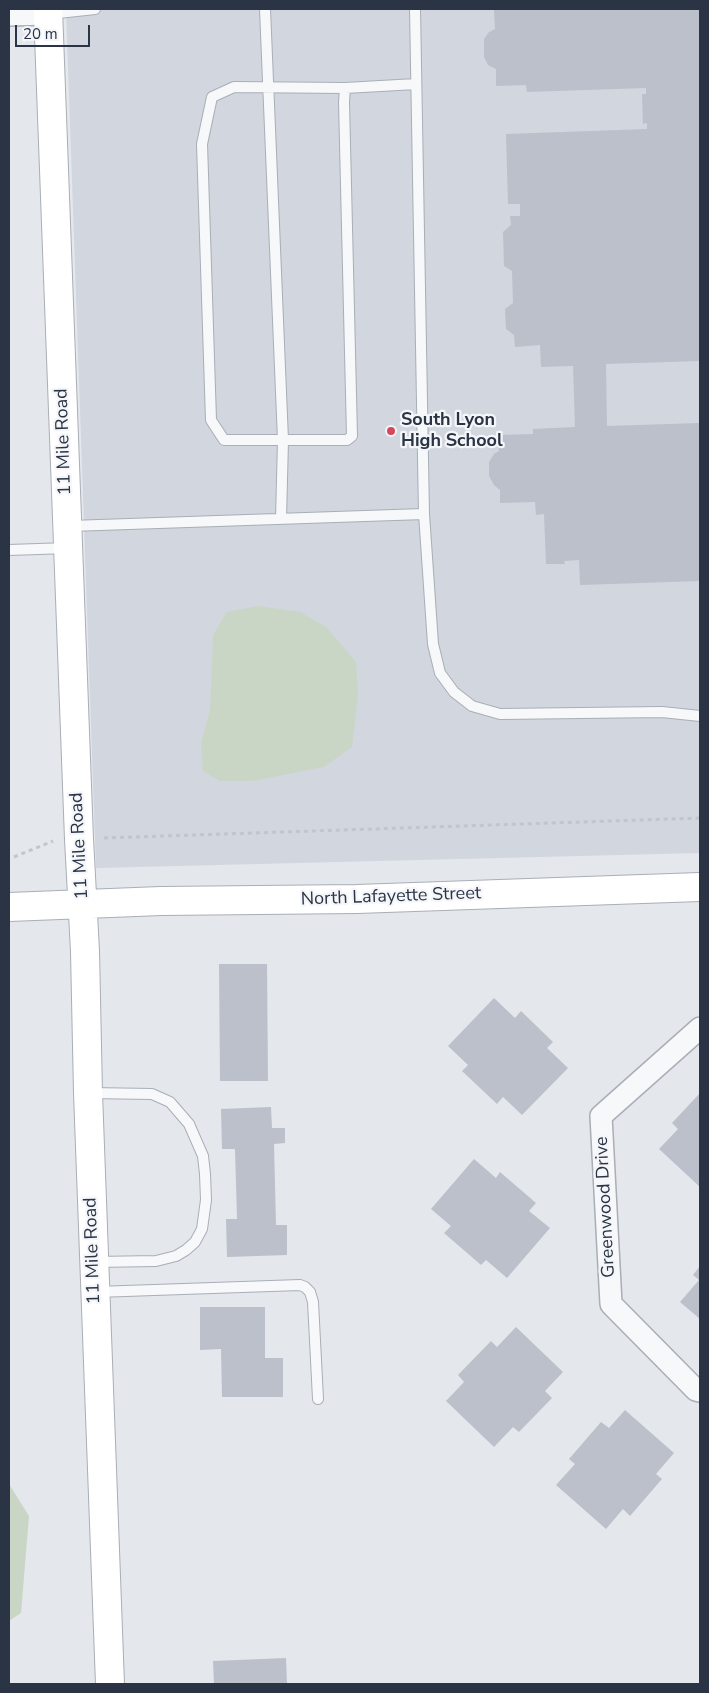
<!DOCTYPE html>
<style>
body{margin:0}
#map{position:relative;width:709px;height:1693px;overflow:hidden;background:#e4e7ec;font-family:"Nunito Sans",sans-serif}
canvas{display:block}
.frame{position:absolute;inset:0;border:10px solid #2b3445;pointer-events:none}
.scale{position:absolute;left:15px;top:25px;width:75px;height:22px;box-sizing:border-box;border:2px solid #2b3445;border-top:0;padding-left:6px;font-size:15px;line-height:18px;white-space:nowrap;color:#2b3445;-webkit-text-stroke:4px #f4f6f9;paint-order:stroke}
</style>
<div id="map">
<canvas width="709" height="1693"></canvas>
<div class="frame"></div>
<div class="scale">20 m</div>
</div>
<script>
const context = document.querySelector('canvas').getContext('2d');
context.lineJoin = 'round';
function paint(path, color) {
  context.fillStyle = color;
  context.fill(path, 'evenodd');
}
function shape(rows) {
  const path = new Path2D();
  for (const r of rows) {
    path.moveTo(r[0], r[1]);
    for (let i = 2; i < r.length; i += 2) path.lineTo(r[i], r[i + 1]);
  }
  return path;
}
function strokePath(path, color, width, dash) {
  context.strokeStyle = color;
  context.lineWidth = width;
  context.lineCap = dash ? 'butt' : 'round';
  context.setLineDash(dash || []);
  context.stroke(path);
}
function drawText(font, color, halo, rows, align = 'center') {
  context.font = font + ' "Nunito Sans",sans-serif';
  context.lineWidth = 4.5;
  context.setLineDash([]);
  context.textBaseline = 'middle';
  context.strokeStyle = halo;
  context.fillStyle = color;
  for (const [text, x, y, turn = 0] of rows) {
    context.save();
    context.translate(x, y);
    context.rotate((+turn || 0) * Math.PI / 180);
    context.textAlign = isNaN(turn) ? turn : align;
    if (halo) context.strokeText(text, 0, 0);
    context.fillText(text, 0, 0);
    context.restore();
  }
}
const built = shape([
 [66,9,700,9,700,853,96,868]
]);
const green = shape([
 [258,606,300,612,326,627,356,662,358,694,352,747,324,767,252,781,220,781,203,771,201,744,210,710,213,635,227,612],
 [9,1484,29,1516,21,1613,9,1621]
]);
const building = shape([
 [494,9,700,9,700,361,606,364,607,426,700,423,700,581,580,585,579,560,564,561,565,564,546,564,544,514,536,515,535,502,500,503,500,490,494,485,489,476,489,462,494,454,499,451,498,435,533,434,533,429,575,427,573,366,541,367,540,345,515,347,514,335,506,329,505,309,513,303,512,271,504,266,503,232,511,225,510,216,520,216,520,204,508,204,506,134,647,129,647,123,643,124,642,94,646,94,646,88,527,92,526,85,496,86,496,69,488,65,484,57,484,39,489,32,495,29],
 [219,964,267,964,268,1081,220,1081],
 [494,998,515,1018,521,1011,553,1042,547,1048,568,1068,522,1115,503,1097,497,1104,462,1071,468,1065,448,1046],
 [700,1093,700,1187,659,1149,678,1129,672,1123],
 [271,1107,272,1128,285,1128,285,1143,274,1144,276,1225,287,1225,287,1255,227,1257,226,1219,237,1219,235,1149,222,1149,221,1109],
 [474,1159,496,1178,500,1172,536,1203,529,1211,550,1228,507,1278,486,1260,481,1265,444,1233,451,1226,431,1209],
 [700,1266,700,1319,680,1302,699,1280,693,1275],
 [200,1307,265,1307,265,1358,283,1358,283,1397,222,1397,221,1349,200,1350],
 [516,1327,563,1372,545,1391,552,1398,519,1432,513,1427,494,1447,446,1401,464,1382,458,1375,491,1341,497,1347],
 [625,1410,674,1453,656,1474,662,1479,630,1516,623,1509,606,1529,556,1485,575,1464,569,1459,601,1422,609,1428],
 [286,1658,287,1684,214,1684,213,1661]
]);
const path = shape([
 [104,838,700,818],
 [14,857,53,841]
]);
const lane = shape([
 [265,9,283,440,281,519],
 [415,9,424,514],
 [49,14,95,9],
 [345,88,234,87,212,97,202,144,211,420,224,440,347,440,352,436,344,102,345,88,416,84],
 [70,526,424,514,433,644,440,673,454,692,472,706,500,714,662,712,700,716],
 [9,550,68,548],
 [89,1093,152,1094,170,1102,189,1124,203,1156,205,1174,206,1200,202,1229,195,1242,186,1250,176,1256,156,1261,95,1262],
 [96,1292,300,1285,305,1287,310,1292,313,1302,318,1399]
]);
const street = shape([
 [9,15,49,14],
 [700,1028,601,1116,611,1304,696,1390,700,1391]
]);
const secondary = shape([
 [48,9,79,839,85,951,88,1093,110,1684],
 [9,907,161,901,357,899,700,887]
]);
const markers = [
 [391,431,5,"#d1495b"]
];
const poiNames = [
 ["South Lyon",401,421],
 ["High School",401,442]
];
const streetNames = [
 ["11 Mile Road",64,442,-92],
 ["11 Mile Road",80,846,-93],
 ["North Lafayette Street",391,897,-2],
 ["Greenwood Drive",606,1207,-93],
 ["11 Mile Road",93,1251,-92]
];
paint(built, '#d2d6de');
paint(green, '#c9d6c5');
paint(building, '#bbc0ca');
strokePath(lane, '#a9aeb7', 12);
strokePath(street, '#a9aeb7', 24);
strokePath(secondary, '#a9aeb7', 30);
strokePath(path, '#c2c5cb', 3, [4, 4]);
strokePath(lane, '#f7f8fa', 10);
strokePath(street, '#f7f8fa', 21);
strokePath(secondary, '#fff', 28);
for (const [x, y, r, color] of markers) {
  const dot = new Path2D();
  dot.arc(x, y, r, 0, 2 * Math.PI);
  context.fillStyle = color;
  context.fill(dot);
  strokePath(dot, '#f4f6f9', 2);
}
drawText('bold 18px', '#2b3445', '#f4f6f9', poiNames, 'left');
drawText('18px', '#2b3445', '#f4f6f9', streetNames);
</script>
